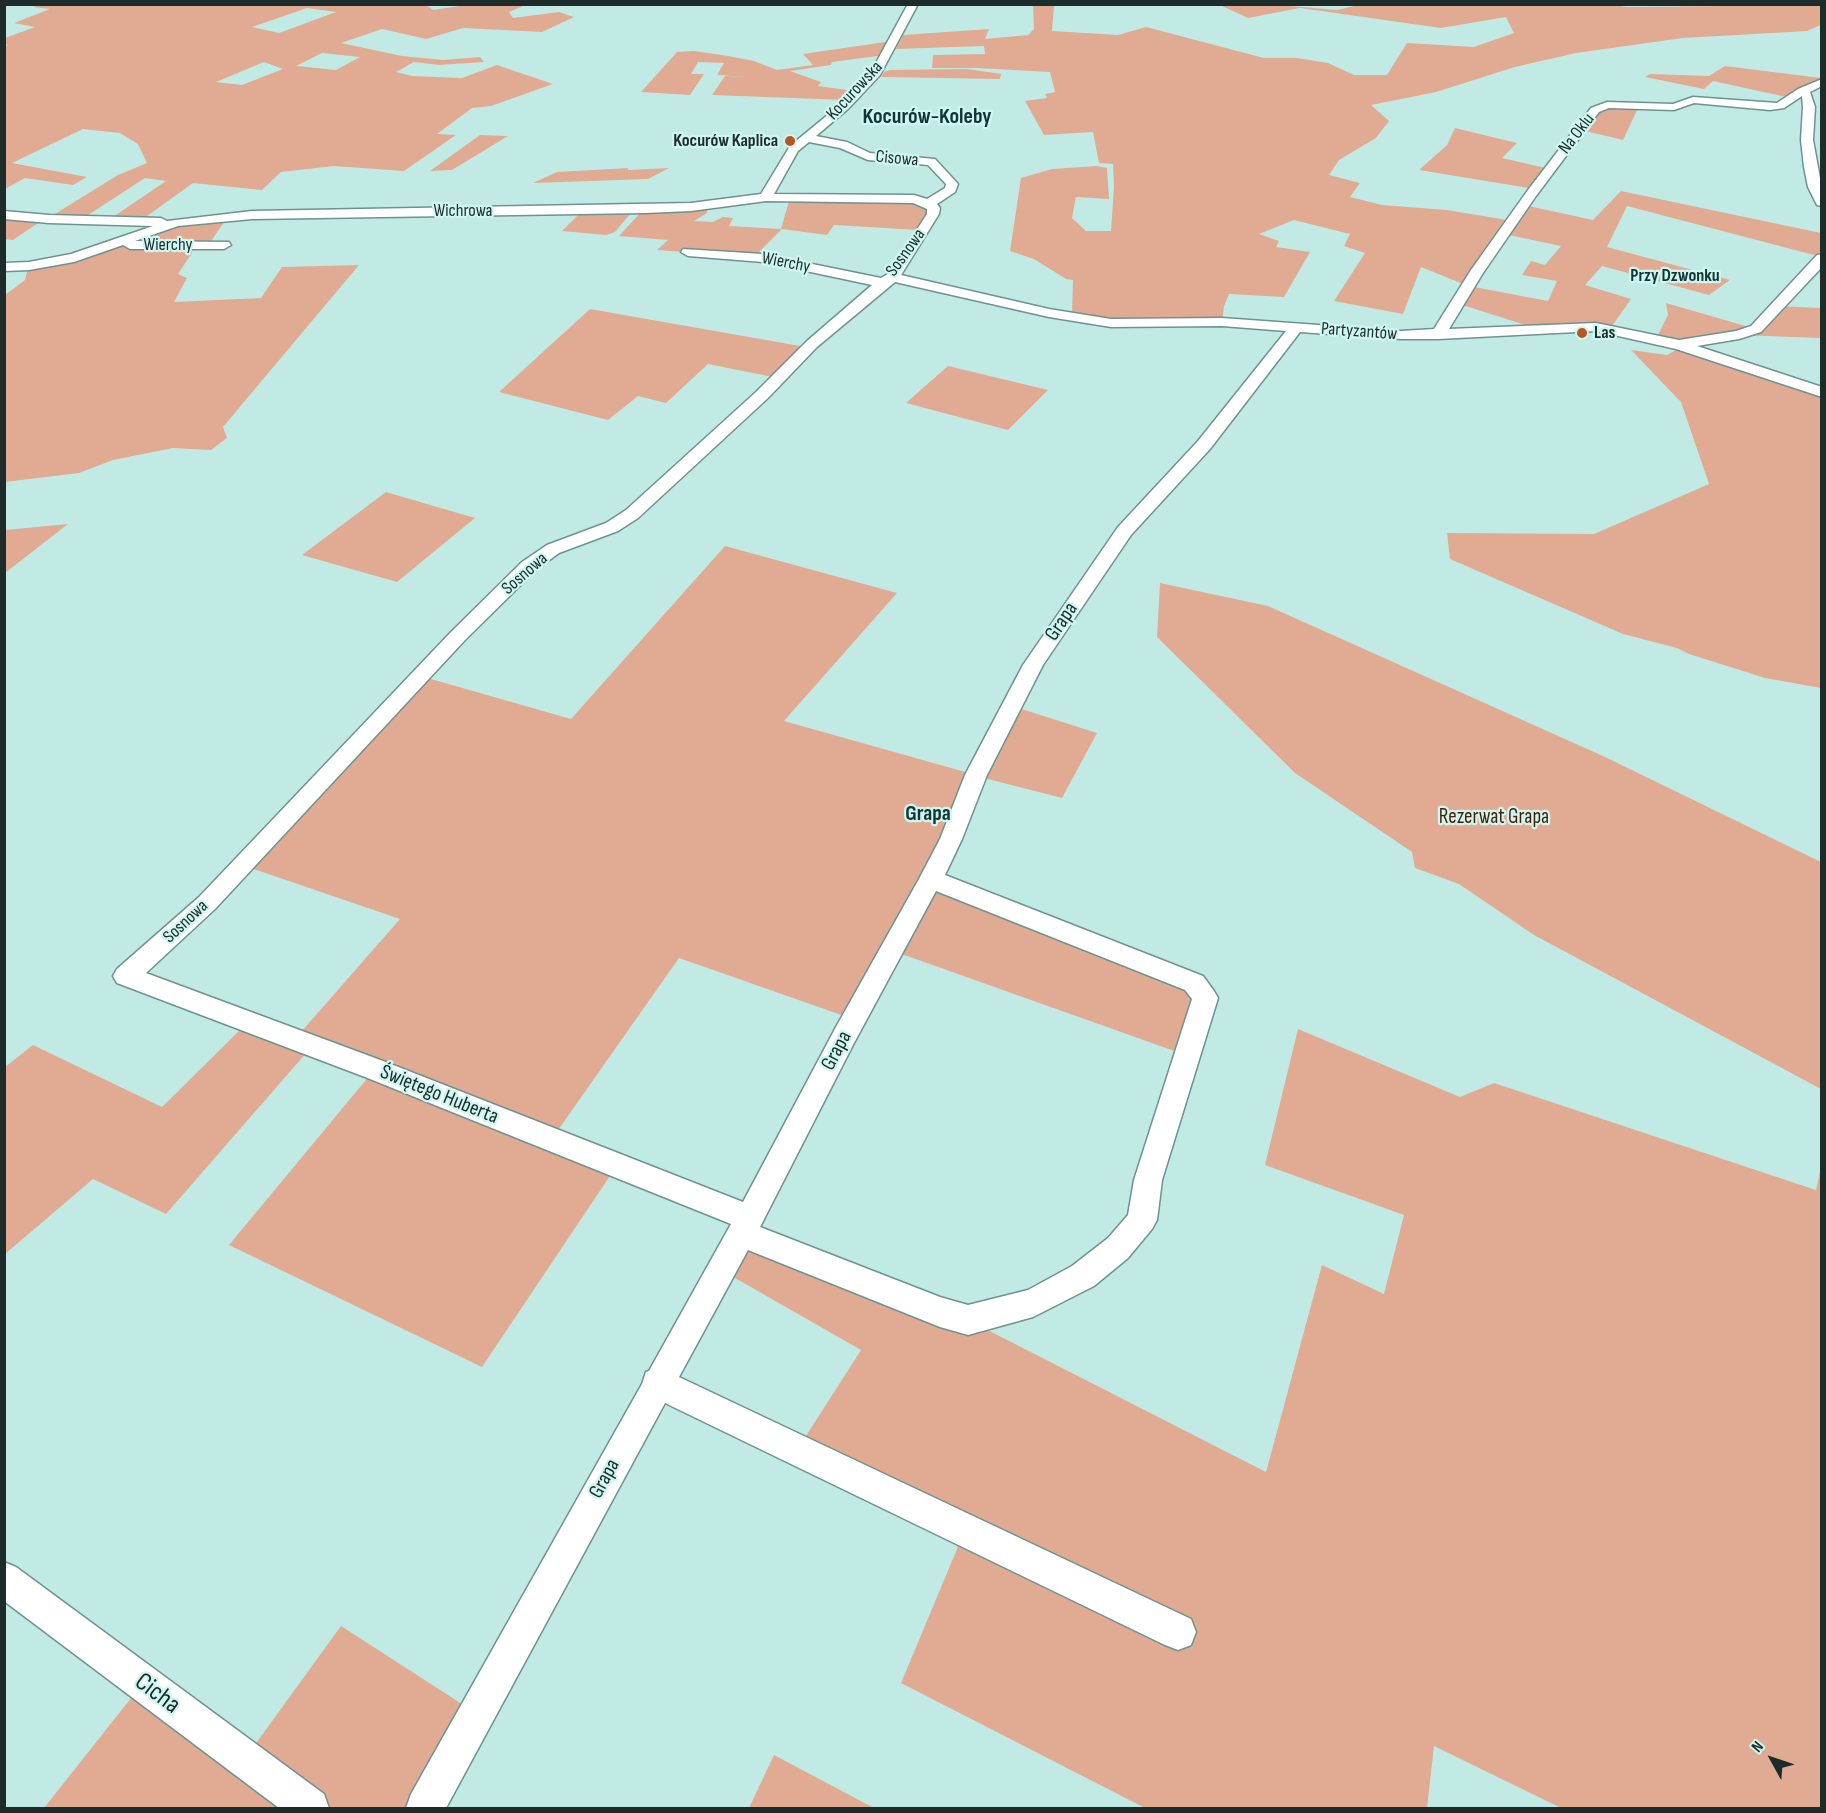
<!DOCTYPE html>
<meta charset="utf-8">
<style>
body{margin:0}
#map{position:relative;width:1826px;height:1813px;overflow:hidden;background:#c2eae5;font-family:"Sofia Sans Condensed",sans-serif}
canvas{display:block}
.frame{position:absolute;inset:0;border:6px solid #1d2c2a;pointer-events:none}
.north{position:absolute;left:1742px;top:1729px;width:60px;height:60px;-webkit-text-stroke:4px #cff7f2;paint-order:stroke;rotate:310deg;font-size:16px;font-weight:700;line-height:24px;text-align:center;color:#1d2c2a}
.north::after{content:'';display:block;margin:auto;width:21px;height:27px;background:#1d2c2a;clip-path:polygon(50% 0,100% 100%,50% 72%,0 100%)}
</style>
<div id="map">
<canvas width="1826" height="1813"></canvas>
<div class="frame"></div>
<div class="north">N</div>
</div>
<script>
const context = document.querySelector('canvas').getContext('2d');
context.lineJoin = 'round';
function paint(path, color) {
  context.fillStyle = color;
  context.fill(path, 'evenodd');
}
function shape(rows) {
  const path = new Path2D();
  for (const r of rows) {
    path.moveTo(r[0], r[1]);
    for (let i = 2; i < r.length; i += 2) path.lineTo(r[i], r[i + 1]);
  }
  return path;
}
function strokePath(path, color, width, dash) {
  context.strokeStyle = color;
  context.lineWidth = width;
  context.lineCap = dash ? 'butt' : 'round';
  context.setLineDash(dash || []);
  context.stroke(path);
}
function drawText(font, color, halo, rows, align = 'center') {
  context.font = font + ' "Sofia Sans Condensed",sans-serif';
  context.lineWidth = 4.5;
  context.setLineDash([]);
  context.textBaseline = 'middle';
  context.strokeStyle = halo;
  context.fillStyle = color;
  for (const [text, x, y, turn = 0] of rows) {
    context.save();
    context.translate(x, y);
    context.rotate((+turn || 0) * Math.PI / 180);
    context.textAlign = isNaN(turn) ? turn : align;
    if (halo) context.strokeText(text, 0, 0);
    context.fillText(text, 0, 0);
    context.restore();
  }
}
const green = shape([
 [425,4,433,10,472,4,528,4,509,12,513,18,559,12,574,17,542,32,463,28,426,39,382,29,341,43,402,56,443,60,480,57,484,62,439,65,414,62,396,72,412,76,462,78,497,65,553,84,491,106,472,108,437,134,456,135,404,171,334,166,281,172,262,190,193,183,143,219,110,219,166,181,145,178,82,219,50,217,118,175,147,163,138,144,120,133,83,129,12,163,87,177,73,185,25,178,5,189,4,47,8,45,5,44,5,38,35,27,14,23,50,9,33,7,39,5],
 [307,8,336,12,279,33,252,27],
 [322,53,360,57,336,70,296,66],
 [264,62,283,69,242,85,216,82],
 [1268,4,1337,10,1363,4,1606,4,1627,7,1821,5,1821,25,1807,31,1683,38,1576,53,1515,67,1436,92,1371,105,1389,121,1376,138,1339,160,1329,175,1360,183,1350,197,1382,205,1447,210,1513,221,1524,205,1593,220,1621,191,1821,233,1821,252,1814,255,1627,206,1607,247,1730,280,1709,295,1602,266,1585,285,1631,299,1610,329,1538,329,1456,303,1468,286,1421,267,1403,314,1334,301,1365,253,1344,246,1350,234,1294,220,1259,234,1279,241,1276,247,1310,252,1284,297,1229,294,1224,306,1222,322,1121,321,1072,314,1073,280,1066,279,1034,259,1010,251,1021,178,1052,169,1097,166,1107,168,1109,199,1076,197,1072,218,1086,231,1111,231,1114,187,1113,164,1099,163,1093,132,1044,135,1025,101,1047,98,1045,94,1055,92,1050,72,976,68,932,68,933,55,985,54,984,46,896,49,903,35,989,29,985,39,1028,35,1034,29,1033,5,1054,5,1052,31,1118,35,1146,27,1264,58,1297,58,1328,63,1354,75,1387,75,1407,43,1474,47,1514,33,1506,17,1441,28,1300,8,1248,18,1220,5],
 [1504,234,1561,246,1545,265,1531,261,1522,275,1557,281,1548,301,1469,286],
 [892,41,885,55,832,62,831,65,790,71,821,82,818,86,855,91,846,100,712,95,725,76,749,77,717,75,724,63,698,62,691,74,704,74,690,95,641,92,677,52,694,51,728,56,754,61,777,70,813,65,803,54],
 [1725,66,1821,78,1821,82,1791,98,1713,81,1704,89,1645,77,1650,74,1709,76],
 [967,69,1001,74,1000,79,881,77,884,72,890,70],
 [1639,106,1623,140,1581,130,1600,107],
 [1455,128,1517,143,1502,158,1550,169,1535,189,1419,170,1447,145],
 [480,135,508,136,452,170,430,171],
 [628,168,628,170,669,168,648,179,533,183,557,172],
 [789,201,909,201,928,207,929,212,919,230,834,225,827,235,782,229,754,257,657,250,668,240,619,236,642,211,707,207,707,213,694,221,713,222,723,217,733,218,729,226,781,229],
 [581,212,631,213,615,232,606,235,562,231],
 [5,217,41,221,13,240,5,239],
 [227,218,209,244,131,242,180,223],
 [112,245,192,248,192,253,178,274,187,278,174,302,261,298,282,267,359,265,223,427,227,438,211,450,173,448,113,460,79,473,5,482,5,295,25,280,28,268],
 [1666,303,1749,327,1777,306,1821,308,1821,338,1739,335,1680,345,1656,339,1668,315],
 [590,309,806,347,773,377,708,364,666,403,638,396,608,420,499,392],
 [1680,348,1821,396,1821,688,1765,678,1689,654,1677,648,1623,634,1450,559,1447,533,1594,534,1709,484,1681,402,1631,350,1667,355],
 [948,366,1048,390,1008,430,906,403],
 [386,492,475,518,397,582,302,555],
 [68,524,5,573,5,530],
 [725,546,897,593,784,721,976,775,1012,706,1097,733,1062,798,976,776,847,1017,679,958,556,1133,301,1032,400,919,245,866,424,677,571,719],
 [1160,583,1268,606,1603,756,1821,862,1821,1089,1534,935,1459,884,1415,868,1412,852,1295,773,1157,637],
 [933,885,1187,991,1194,999,1180,1053,896,952],
 [243,1027,308,1051,166,1214,93,1179,5,1254,5,1067,33,1045,162,1107],
 [1298,1029,1460,1097,1494,1083,1816,1190,1821,1167,1821,1808,1561,1808,1434,1746,1427,1808,1145,1808,901,1683,965,1530,797,1450,861,1350,721,1270,741,1233,968,1320,1266,1472,1322,1265,1384,1294,1404,1215,1265,1165],
 [370,1075,614,1170,482,1367,229,1245],
 [341,1626,465,1706,407,1808,44,1808,143,1683,233,1775],
 [774,1755,874,1808,749,1808]
]);
const minor = shape([
 [908,4,918,4,880,75,849,108,816,136,847,142,870,153,935,159,958,184,955,192,937,204,940,208,939,214,901,275,1049,309,1111,319,1222,318,1401,331,1434,329,1471,270,1528,190,1591,108,1607,102,1673,104,1693,97,1777,103,1798,89,1822,79,1822,86,1810,92,1815,107,1813,140,1822,189,1822,206,1817,205,1808,187,1804,167,1801,140,1803,107,1802,96,1784,108,1770,110,1694,103,1674,110,1609,108,1599,112,1536,196,1483,273,1449,329,1596,323,1679,340,1736,331,1751,326,1817,255,1822,254,1822,267,1761,332,1739,339,1697,346,1822,387,1822,397,1676,349,1596,331,1438,339,1401,339,1300,332,1210,449,1131,535,1043,665,987,775,962,839,945,875,1203,976,1214,991,1218,998,1162,1180,1157,1220,1152,1229,1128,1258,1094,1286,1033,1317,968,1335,940,1327,748,1250,679,1377,1191,1619,1196,1632,1191,1645,1178,1650,1165,1645,665,1403,446,1808,406,1808,411,1794,642,1384,646,1372,649,1371,731,1224,365,1077,117,983,113,976,117,969,199,897,451,632,522,562,547,545,606,523,626,510,756,392,807,341,872,285,763,262,688,256,681,252,683,249,763,254,881,278,888,274,927,214,927,209,913,203,766,201,691,211,645,213,252,219,178,226,135,241,229,242,231,245,224,249,130,249,123,245,74,262,29,270,4,271,4,263,29,262,71,254,153,226,49,223,4,219,4,211,49,215,161,218,167,221,252,211,691,203,761,194,790,146,841,104,871,72,908,4],
 [809,142,840,148,868,160,928,165,946,184,945,188,927,199,914,195,774,194,798,151,809,142],
 [895,282,1049,317,1111,327,1222,326,1286,331,1198,441,1118,527,1023,665,965,775,940,839,919,879,836,1027,743,1202,383,1061,146,973,215,909,465,640,536,570,559,553,618,531,638,518,768,398,817,347,895,282],
 [936,891,1185,990,1192,999,1134,1180,1128,1215,1108,1238,1072,1266,1028,1290,968,1305,940,1297,760,1227,854,1043,936,891],
 [4,1562,16,1567,324,1794,329,1808,279,1808,4,1601,4,1562]
]);
const markers = [
 [790,141,6,"#ba5621"],
 [1582,333,6,"#ba5621"]
];
const farStreetnames = [
 ["Kocurowska",855,91,-47],
 ["Na Oklu",1577,134,-52],
 ["Cisowa",897,159,5],
 ["Wichrowa",463,211],
 ["Wierchy",168,245],
 ["Sosnowa",906,253,-54],
 ["Wierchy",786,263,11],
 ["Partyzantów",1359,332,4],
 ["Sosnowa",525,574,-41],
 ["Sosnowa",186,922,-43]
];
const farPoinames = [
 ["Kocurów Kaplica",778,141],
 ["Las",1594,333,"left"]
];
const farNeighbourhoodnames = [
 ["Przy Dzwonku",1675,276]
];
const streetNames = [
 ["Grapa",1062,622,-56],
 ["Grapa",837,1051,-62],
 ["Świętego Huberta",439,1095,22],
 ["Grapa",605,1479,-61]
];
const parkNames = [
 ["Rezerwat Grapa",1494,818]
];
const farDistrictnames = [
 ["Kocurów-Koleby",927,117]
];
const neighbourhoodNames = [
 ["Grapa",928,814]
];
const nearStreetnames = [
 ["Cicha",157,1694,37]
];
paint(green, '#e1ab93');
strokePath(minor, '#6e938f', 3);
paint(minor, '#fff');
for (const [x, y, r, color] of markers) {
  const dot = new Path2D();
  dot.arc(x, y, r, 0, 2 * Math.PI);
  context.fillStyle = color;
  context.fill(dot);
  strokePath(dot, '#cff7f2', 2);
}
drawText('18px', '#1d2c2a', '#cff7f2', farStreetnames);
drawText('bold 18px', '#1d2c2a', '#cff7f2', farPoinames, 'right');
drawText('bold 18px', '#113532', '#cff7f2', farNeighbourhoodnames);
drawText('21px', '#1d2c2a', '#cff7f2', streetNames);
drawText('21px', '#491d05', '#cff7f2', parkNames);
drawText('bold 22px', '#113532', '#cff7f2', farDistrictnames);
drawText('bold 22px', '#113532', '#cff7f2', neighbourhoodNames);
drawText('26px', '#1d2c2a', '#cff7f2', nearStreetnames);
</script>
